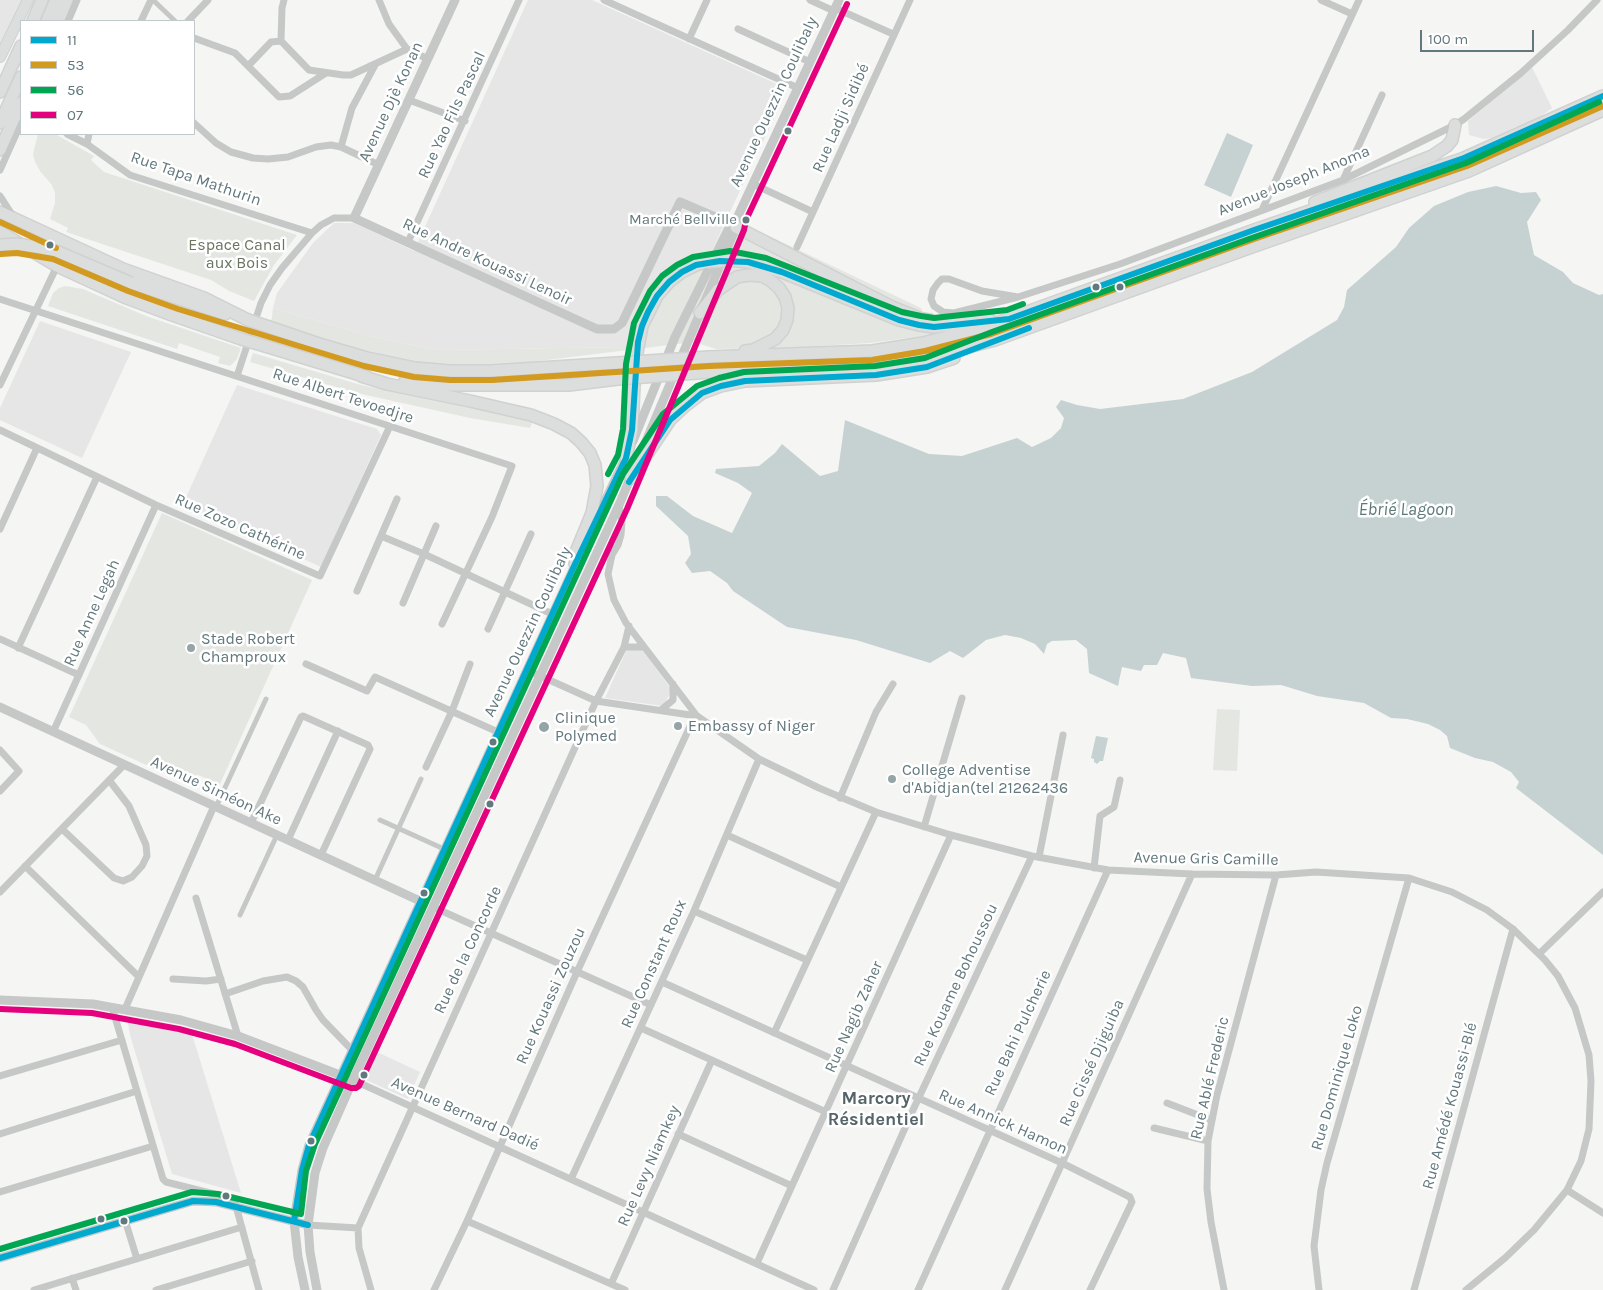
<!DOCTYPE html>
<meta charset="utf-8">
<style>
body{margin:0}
#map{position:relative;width:1603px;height:1290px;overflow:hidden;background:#f5f5f4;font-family:Karla,sans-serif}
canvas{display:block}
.legend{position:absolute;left:20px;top:20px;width:175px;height:115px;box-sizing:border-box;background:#fff;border:1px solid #c0c9cb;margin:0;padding:6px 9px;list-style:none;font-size:15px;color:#62787d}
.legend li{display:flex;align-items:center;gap:10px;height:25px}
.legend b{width:25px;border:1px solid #c0c9cb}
.scale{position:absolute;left:1420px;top:30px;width:114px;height:22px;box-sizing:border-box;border:2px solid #62787d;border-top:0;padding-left:6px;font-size:15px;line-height:18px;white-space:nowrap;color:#62787d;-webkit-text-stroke:4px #fff;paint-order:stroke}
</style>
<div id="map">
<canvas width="1603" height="1290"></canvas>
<ul class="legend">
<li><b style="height:6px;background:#00a9ce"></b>11</li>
<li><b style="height:6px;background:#d29a1f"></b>53</li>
<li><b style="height:6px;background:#00a651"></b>56</li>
<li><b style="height:6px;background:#e5007d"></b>07</li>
</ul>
<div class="scale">100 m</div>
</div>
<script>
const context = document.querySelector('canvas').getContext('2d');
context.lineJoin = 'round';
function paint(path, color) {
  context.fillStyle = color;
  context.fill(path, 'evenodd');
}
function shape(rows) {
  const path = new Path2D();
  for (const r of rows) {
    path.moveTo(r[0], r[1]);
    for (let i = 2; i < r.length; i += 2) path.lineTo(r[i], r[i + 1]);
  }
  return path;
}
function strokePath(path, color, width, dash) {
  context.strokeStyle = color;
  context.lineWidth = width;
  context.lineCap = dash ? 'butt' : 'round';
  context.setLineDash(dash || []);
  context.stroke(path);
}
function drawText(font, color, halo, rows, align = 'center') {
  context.font = font + ' Karla,sans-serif';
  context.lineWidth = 5;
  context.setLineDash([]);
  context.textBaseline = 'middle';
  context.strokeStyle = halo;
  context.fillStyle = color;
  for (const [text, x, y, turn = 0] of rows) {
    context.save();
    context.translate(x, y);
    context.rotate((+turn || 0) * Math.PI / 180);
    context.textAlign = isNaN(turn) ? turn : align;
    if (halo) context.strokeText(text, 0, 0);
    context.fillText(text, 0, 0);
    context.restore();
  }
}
const built = shape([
 [0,0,25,0,0,55],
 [528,0,592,0,788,89,712,250,650,289,627,347,435,350,370,336,273,308,277,293,313,243,334,223,354,223,414,251],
 [1532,67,1552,108,1528,126,1516,127,1492,138,1484,139,1469,135,1468,121],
 [40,321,131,352,82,458,0,420,0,408],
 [237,385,377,429,381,435,321,567,183,504],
 [641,648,672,690,663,706,605,698,627,649],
 [127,1018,191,1031,241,1193,172,1174,130,1035],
 [377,1052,420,1072,408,1099,364,1079]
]);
const green = shape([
 [38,134,55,134,94,156,91,160,104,172,297,235,274,265,254,301,229,291,211,280,66,232,68,228,50,219,55,203,55,193,52,185,40,171,35,162,33,154],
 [729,217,921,308,931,335,870,343,785,348,716,349,694,342,490,367,450,366,416,363,368,352,271,324,273,308,370,336,435,350,627,347,650,289,665,271,686,258,706,250,712,250],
 [65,286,83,289,146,316,241,348,237,359,230,366,218,363,220,357,179,343,177,349,48,306,53,293,59,288],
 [253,353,361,385,533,420,530,428,470,418,357,393,250,362],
 [162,513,312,580,220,784,198,775,175,778,100,744,86,725,69,717],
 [1217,709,1240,710,1237,771,1213,770]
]);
const water = shape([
 [1227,133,1253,145,1231,197,1204,185],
 [1496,186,1521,193,1536,192,1541,200,1527,222,1534,255,1563,272,1573,283,1599,295,1603,294,1603,855,1516,788,1519,782,1511,772,1493,762,1475,758,1450,748,1447,736,1440,730,1428,724,1407,719,1391,718,1364,703,1317,696,1281,685,1252,686,1191,678,1186,658,1163,653,1157,665,1144,665,1141,671,1122,667,1118,686,1089,673,1087,649,1076,640,1052,641,1047,644,1044,654,1035,644,1021,638,1005,635,986,640,963,658,950,651,930,663,856,640,787,627,733,591,727,583,710,571,692,573,685,563,691,554,688,536,656,506,656,496,667,496,693,516,732,533,752,493,738,483,715,473,716,469,759,466,775,453,782,444,820,476,838,471,845,420,929,454,962,456,1017,438,1032,447,1051,438,1061,428,1064,418,1056,407,1061,400,1077,405,1100,409,1183,399,1252,372,1337,320,1344,307,1347,290,1396,247,1409,228,1434,206,1468,192],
 [1096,736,1108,738,1103,761,1100,761,1097,764,1094,762,1094,759,1091,758]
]);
const pedestrian = shape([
 [153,0,175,21],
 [216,807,266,699],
 [380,820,444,849],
 [375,880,421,779],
 [240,915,277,835]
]);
const minor = shape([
 [284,0,282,8,281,41,309,70,343,75,351,75,407,49],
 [379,0,389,24,407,49,428,59],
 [604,0,798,88],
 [810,0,834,11],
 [1321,0,1352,14],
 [835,8,893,34],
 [68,21,77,0],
 [141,21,151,0],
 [188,21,208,0],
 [738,29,810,62],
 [194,38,235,53,279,97,290,96,326,73],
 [689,39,707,0],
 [248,66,271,42,281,41],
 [409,100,465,121],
 [194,123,216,143,231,152,253,158,268,159,288,157,316,147,331,145,341,147,379,165],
 [67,134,87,144],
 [89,134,87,144,130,175,312,233],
 [341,147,352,108,375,65],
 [0,170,21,123],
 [1343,180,1382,95],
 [753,184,813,212],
 [0,196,14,218],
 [1262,210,1359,0],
 [408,242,519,0],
 [797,247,910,0],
 [1018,297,982,291,949,279,942,279,938,283,933,290,931,299,934,306,943,312,954,313,1018,297,1120,264,1343,180,1455,125,1464,119,1521,73,1568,30,1597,0],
 [0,299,512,466,492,517,442,624],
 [237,376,261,303,270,285,282,268,312,233,321,225,334,218,354,218],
 [0,385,57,266],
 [0,430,156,505,320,576,390,426],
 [619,506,622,521,621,535,618,545,612,555,608,574,614,600,626,623,697,716,759,759,819,788,876,812,951,835,1032,856,1108,870,1192,874,1276,875,1316,872,1409,878,1452,892,1487,910,1513,929,1545,960,1558,976,1575,1008,1589,1055,1591,1081,1589,1129,1581,1161,1567,1190,1534,1230,1505,1258,1466,1290],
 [0,529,37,448],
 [381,536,424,554,552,614],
 [357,591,397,499],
 [403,603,436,526],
 [488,629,531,534],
 [0,639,79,675],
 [624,647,644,647],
 [18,648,97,477],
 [306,664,367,691,375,677,498,732],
 [527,670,596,701,697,716],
 [661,710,673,700,673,684],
 [53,732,156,505],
 [0,750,19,771,0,791],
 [426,767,452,711,470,664],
 [840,798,876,712,893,684],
 [251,823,301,717,303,716,368,745,370,749,321,855],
 [924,827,962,698],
 [62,829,114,878,123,881,132,877,142,866,147,856,146,845,129,806,109,780],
 [727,835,841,887],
 [288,840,338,731],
 [1039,857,1063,735],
 [25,866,139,977],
 [1094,868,1100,816,1114,807,1120,780],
 [0,892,124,765],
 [196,898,238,1036],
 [433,907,651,1005],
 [694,911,807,960],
 [1539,954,1603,892],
 [173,979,206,981,221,979],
 [662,982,1062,1163,1130,1197,1132,1202,1090,1290],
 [225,994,263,981,287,977,296,981,303,987,316,1010,323,1020,352,1050],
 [112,1007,163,1179,166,1182,234,1199,259,1290],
 [125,1009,214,806],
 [641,1028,826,1112],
 [774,1033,876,812],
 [0,1076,122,1040],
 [353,1080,814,1290],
 [1167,1103,1211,1120],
 [1154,1128,1208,1141],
 [0,1134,137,1091],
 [678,1134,792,1186],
 [571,1179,694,911,759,759],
 [1567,1190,1603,1213],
 [0,1192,153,1146],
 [125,1220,137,1259],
 [467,1221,625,1290],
 [308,1225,358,1228],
 [757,1263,951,835],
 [72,1278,76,1290],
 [611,1284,712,1060],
 [34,1290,242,1227],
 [156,1290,252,1261],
 [371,1290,359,1248,358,1228,596,701,624,647,629,626],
 [434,1290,467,1221,577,972,692,722,697,716],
 [833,1290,913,1110,1032,856],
 [918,1290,1108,870],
 [1005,1290,1192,874],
 [1224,1290,1211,1222,1207,1189,1208,1141,1217,1095,1276,875],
 [1319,1290,1314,1246,1321,1190,1327,1163,1409,878],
 [1414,1290,1513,929]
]);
const tertiary = shape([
 [455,0,354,218,597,329,614,329,622,323,680,202,736,226],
 [633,441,675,337,731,224,737,218,839,0],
 [583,547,628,453],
 [0,707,420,901],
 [0,1000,93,1004,181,1020,238,1036,353,1080],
 [0,1258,193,1201,216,1202,308,1225],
 [305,1290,298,1257,294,1221,302,1170,309,1145,578,559],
 [317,1290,310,1252,308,1225,315,1173,323,1148,353,1080,619,505,700,313,736,227,737,221]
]);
const secondary = shape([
 [0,57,28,0]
]);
const primary = shape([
 [33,21,42,0],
 [47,21,56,0],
 [58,21,67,0],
 [0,92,21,46],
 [0,123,21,77],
 [0,150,21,103]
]);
const trunk = shape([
 [1315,202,1432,156,1447,146,1452,140,1455,125],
 [0,212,123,269,204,298,248,320],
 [736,227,892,307,922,319,930,320],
 [0,232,57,266,124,297,172,315,241,339],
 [748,262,782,272,899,320,919,325,934,327,990,320],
 [131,283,225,314],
 [700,313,718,290,737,277,749,275,762,276,771,281,779,288,785,297,788,308,787,320,783,330,775,339,753,350,745,351],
 [269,327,316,343,367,358,415,368,450,371,491,371,617,363],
 [265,346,367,377],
 [709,357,872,351,923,343,988,326,1254,230,1464,158,1603,96],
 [710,372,874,363,926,358,995,340,1252,247,1469,171,1603,110],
 [361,376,387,384,470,401,531,415,554,424,571,433,581,442,590,453,595,465,597,486,592,513,576,552,575,564],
 [405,381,448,385,569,385,618,379],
 [626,458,632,430,635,364,642,326,657,296,669,282,682,272,696,265,707,262],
 [631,478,670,420,685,406,702,393,721,386,745,381,876,375,927,367,954,358]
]);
const trunkBridge = shape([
 [0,245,17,244,37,247,56,251,131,283],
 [707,262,729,260,748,262],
 [248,320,269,327],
 [241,339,265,346],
 [617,363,709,357],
 [618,379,710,372]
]);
const bus1 = shape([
 [629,482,670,420,702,393,721,386,745,381,876,375,927,367,1029,328],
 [294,1221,302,1170,309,1145,575,564,626,458,632,430,638,342,642,326,648,312,657,296,669,282,682,272,696,265,720,261,748,262,782,272,899,320,919,325,934,327,1009,319,1254,230,1464,158,1603,96],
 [0,1258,193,1201,216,1202,308,1225]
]);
const bus2 = shape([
 [0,222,56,248],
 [1,254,17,253,53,259,128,291,178,309,364,366,414,377,450,380,492,380,709,366,872,360,925,351,991,334,1257,238,1467,166,1603,106]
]);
const bus3 = shape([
 [608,474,618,455,623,429,626,364,634,323,650,291,662,276,677,265,693,257,730,251,766,258,902,312,921,316,934,318,1007,310,1023,304],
 [0,1249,192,1192,218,1194,301,1214,306,1171,315,1144,623,474,663,414,697,386,719,378,744,372,875,366,925,358,992,332,1249,239,1466,163,1599,102]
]);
const bus4 = shape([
 [0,1009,92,1013,179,1029,235,1044,351,1088,356,1088,359,1086,627,509,744,230,746,220,847,4]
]);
const markers = [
 [788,131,4.5,"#62787d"],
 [746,220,4.5,"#62787d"],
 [50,245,4.5,"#62787d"],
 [1096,287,4.5,"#62787d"],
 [1120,287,4.5,"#62787d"],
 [191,648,5,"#95a4a7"],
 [678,726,5,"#95a4a7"],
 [544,727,6,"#95a4a7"],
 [493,742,4.5,"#62787d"],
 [892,779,5,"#95a4a7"],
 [490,804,4.5,"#62787d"],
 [424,893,4.5,"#62787d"],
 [364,1075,4.5,"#62787d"],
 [311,1141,4.5,"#62787d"],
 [226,1196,4.5,"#62787d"],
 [101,1219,4.5,"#62787d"],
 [124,1221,4.5,"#62787d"]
];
const busNames = [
 ["Marché Bellville",737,220]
];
const streetNames = [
 ["Avenue Djè Konan",391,102,-65],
 ["Avenue Ouezzin Coulibaly",774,102,-65],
 ["Rue Yao Fils Pascal",452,115,-65],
 ["Rue Ladji Sidibé",841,118,-66],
 ["Rue Tapa Mathurin",196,179,19],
 ["Avenue Joseph Anoma",1294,181,-22],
 ["Rue Andre Kouassi Lenoir",487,262,25],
 ["Rue Albert Tevoedjre",343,396,18],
 ["Rue Zozo Cathérine",240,527,24],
 ["Rue Anne Legah",92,613,-66],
 ["Avenue Ouezzin Coulibaly",528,632,-65],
 ["Avenue Siméon Ake",216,791,25],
 ["Avenue Gris Camille",1206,859,1],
 ["Rue de la Concorde",468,950,-65],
 ["Rue Constant Roux",654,964,-66],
 ["Rue Kouame Bohoussou",956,985,-65],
 ["Rue Kouassi Zouzou",551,996,-66],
 ["Rue Nagib Zaher",854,1017,-66],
 ["Rue Bahi Pulcherie",1018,1033,-65],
 ["Rue Cissé Djiguiba",1092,1063,-66],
 ["Rue Ablé Frederic",1210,1078,-77],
 ["Rue Dominique Loko",1337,1078,-74],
 ["Rue Amédé Kouassi-Blé",1450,1106,-75],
 ["Avenue Bernard Dadié",465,1114,24],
 ["Rue Annick Hamon",1003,1122,24],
 ["Rue Levy Niamkey",649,1166,-66]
];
const parkNames = [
 ["Espace Canal",237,245],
 ["aux Bois",237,263]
];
const poiNames = [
 ["Stade Robert",201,639],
 ["Champroux",201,657],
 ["Clinique",555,718],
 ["Polymed",555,736],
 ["Embassy of Niger",688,726],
 ["College Adventise",902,770],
 ["d'Abidjan(tel 21262436",902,788]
];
const waterNames = [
 ["Ébrié Lagoon",1406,510]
];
const neighbourhoodNames = [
 ["Marcory",876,1099],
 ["Résidentiel",876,1120]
];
paint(built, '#e5e6e5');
paint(green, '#e4e7e1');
paint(water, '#c6d2d2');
strokePath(secondary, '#d0d1d1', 12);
strokePath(primary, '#d0d1d1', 14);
strokePath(trunk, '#d0d1d1', 14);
strokePath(pedestrian, '#c6c8c8', 5);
strokePath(minor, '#c6c8c8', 7);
strokePath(tertiary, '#c6c8c8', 9);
strokePath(secondary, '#dcdddd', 10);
strokePath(primary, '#dcdddd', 11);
strokePath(trunk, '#dcdddd', 11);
strokePath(trunkBridge, '#d0d1d1', 14, []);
strokePath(trunkBridge, '#dcdddd', 11);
strokePath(bus1, '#00a9ce', 6);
strokePath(bus2, '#d29a1f', 6);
strokePath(bus3, '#00a651', 6);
strokePath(bus4, '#e5007d', 6);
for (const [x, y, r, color] of markers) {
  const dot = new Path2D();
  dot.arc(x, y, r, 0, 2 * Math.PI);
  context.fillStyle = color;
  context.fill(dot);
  strokePath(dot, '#fff', 2);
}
drawText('15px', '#62787d', '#fff', busNames, 'right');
drawText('16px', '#62787d', '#fff', streetNames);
drawText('16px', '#697661', '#fff', parkNames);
drawText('16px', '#62787d', '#fff', poiNames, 'left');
drawText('italic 18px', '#5d7878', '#fff', waterNames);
drawText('bold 18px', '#546469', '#fff', neighbourhoodNames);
</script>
